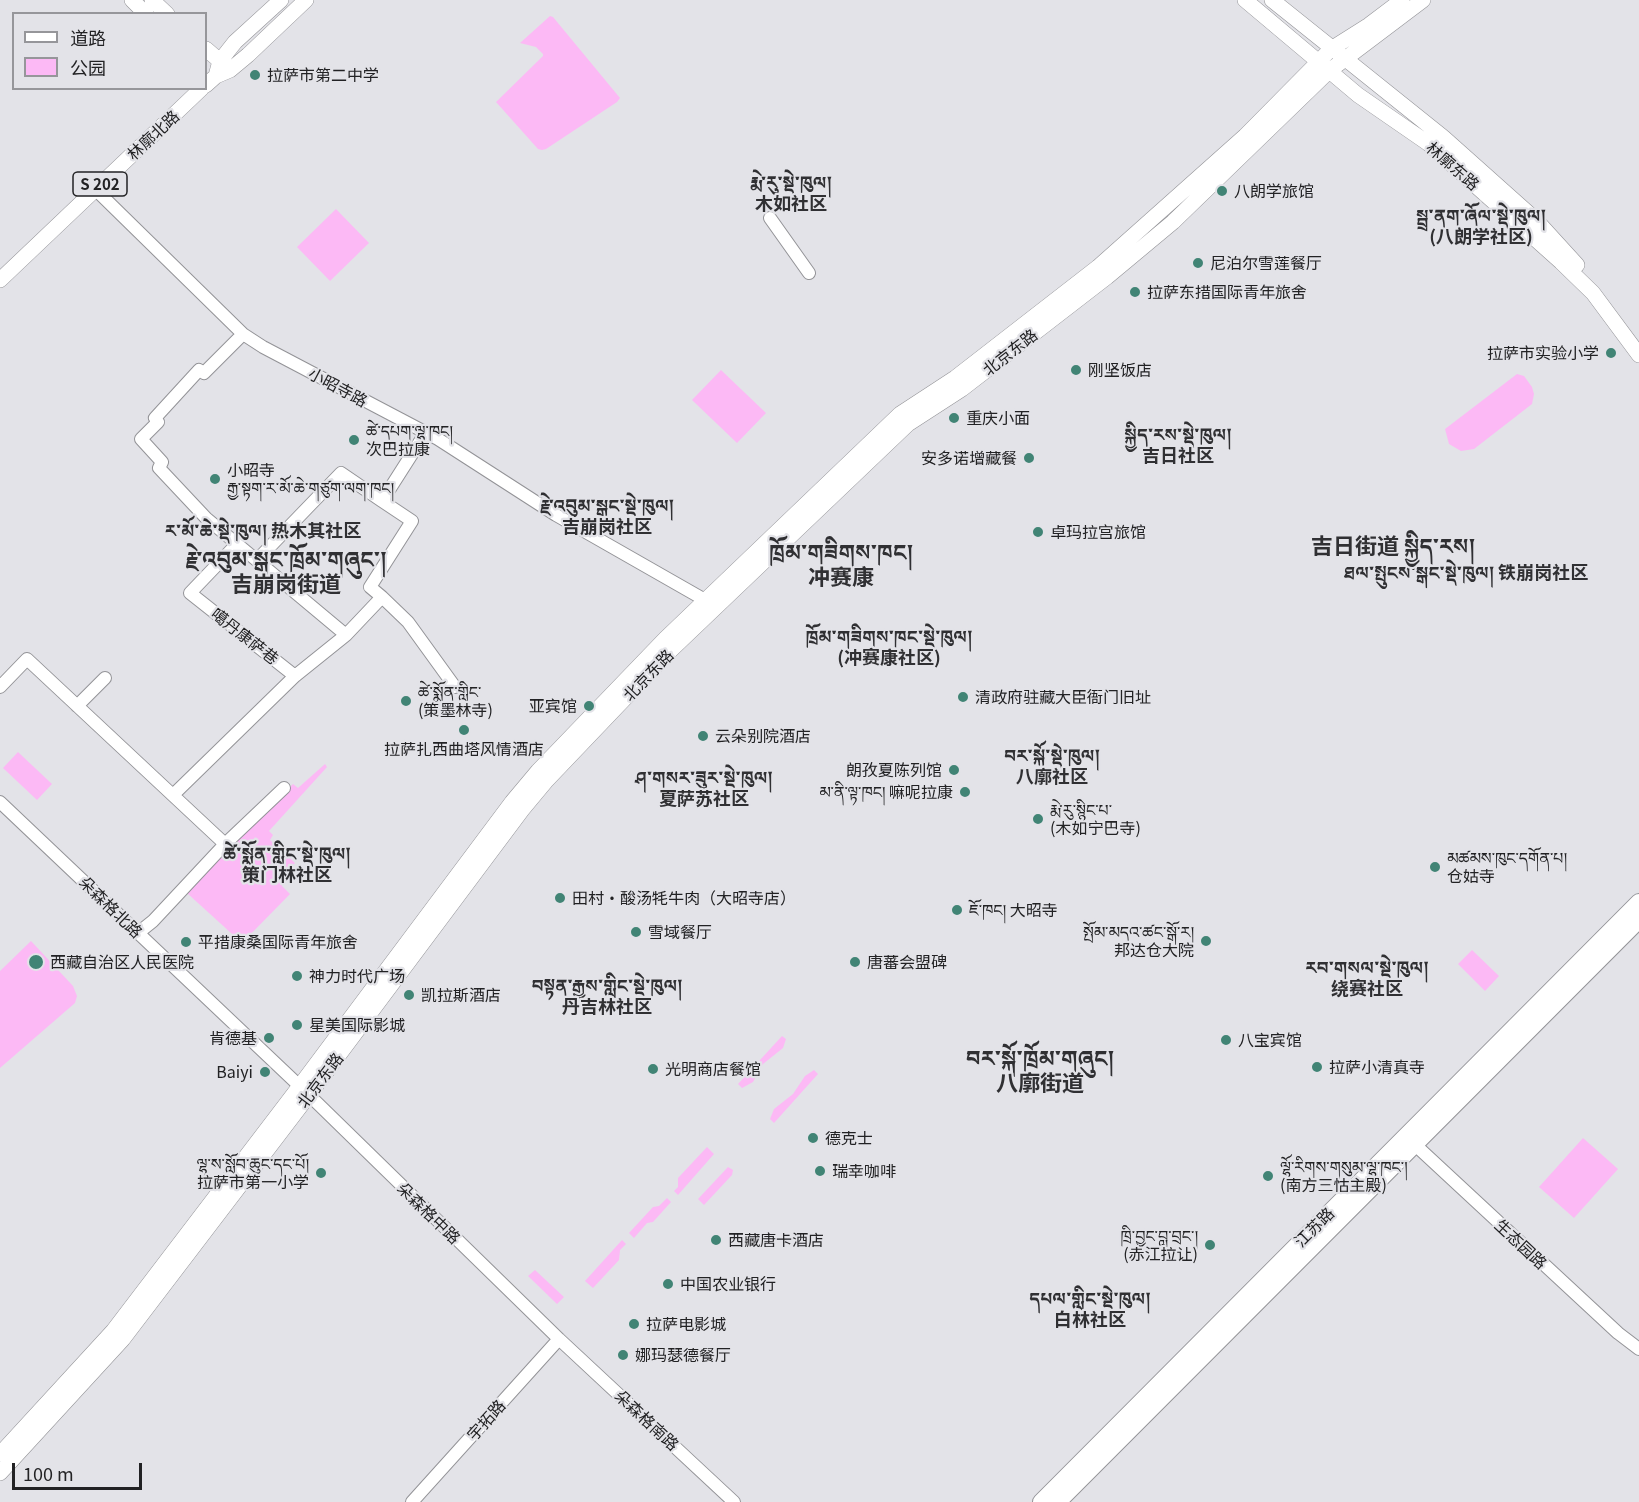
<!DOCTYPE html>
<meta charset="utf-8">
<style>
body{margin:0}
#map{position:relative;width:1639px;height:1502px;overflow:hidden;background:#e3e3e8;font-family:Georgia,"Noto Sans SC",serif}
canvas{display:block}
.legend{position:absolute;left:12px;top:12px;width:195px;height:78px;box-sizing:border-box;background:#e3e3e8;border:2px solid #96969a;margin:0;padding:8px 10px;list-style:none;font-size:18px;color:#222224}
.legend li{display:flex;align-items:center;gap:12px;height:30px}
.legend b{width:30px;border:2px solid #96969a}
.scale{position:absolute;left:12px;top:1463px;width:130px;height:27px;box-sizing:border-box;border:3px solid #222224;border-top:0;padding-left:8px;font-size:18px;line-height:21px;white-space:nowrap;color:#222224;-webkit-text-stroke:4px #e3e3e8;paint-order:stroke}
</style>
<div id="map">
<canvas width="1639" height="1502"></canvas>
<ul class="legend">
<li><b style="height:8px;background:#fff"></b>道路</li>
<li><b style="height:16px;background:#fcb9f5"></b>公园</li>
</ul>
<div class="scale">100 m</div>
</div>
<script>
const context = document.querySelector('canvas').getContext('2d');
context.lineJoin = 'round';
function paint(path, color) {
  context.fillStyle = color;
  context.fill(path, 'evenodd');
}
function shape(rows) {
  const path = new Path2D();
  for (const r of rows) {
    path.moveTo(r[0], r[1]);
    for (let i = 2; i < r.length; i += 2) path.lineTo(r[i], r[i + 1]);
  }
  return path;
}
function strokePath(path, color, width, dash) {
  context.strokeStyle = color;
  context.lineWidth = width;
  context.lineCap = dash ? 'butt' : 'round';
  context.setLineDash(dash || []);
  context.stroke(path);
}
function drawText(font, color, halo, rows, align = 'center') {
  context.font = font + ' Georgia,"Noto Sans SC","Noto Serif Tibetan",serif';
  context.lineWidth = 4.5;
  context.setLineDash([]);
  context.textBaseline = 'middle';
  context.strokeStyle = halo;
  context.fillStyle = color;
  for (const [text, x, y, turn = 0] of rows) {
    context.save();
    context.translate(x, y);
    context.rotate((+turn || 0) * Math.PI / 180);
    context.textAlign = isNaN(turn) ? turn : align;
    if (halo) context.strokeText(text, 0, 0);
    context.fillText(text, 0, 0);
    context.restore();
  }
}
const green = shape([
 [550,16,553,17,620,98,617,102,546,149,542,150,538,149,496,102,543,56,543,54,536,47,520,43],
 [336,209,369,243,330,281,297,247],
 [721,370,766,413,737,443,692,400],
 [1517,374,1524,376,1532,387,1534,394,1532,404,1474,449,1461,451,1449,444,1445,429],
 [18,752,52,784,37,800,3,768],
 [325,764,327,767,269,831,273,835,270,840,295,863,283,875,282,886,290,894,242,943,187,893,225,851,227,853,234,845,232,842,293,784,298,788],
 [31,941,73,986,77,996,75,1003,0,1068,0,971],
 [1472,950,1499,976,1485,991,1458,964],
 [782,1036,786,1039,783,1048,763,1064,753,1082,742,1088,738,1084],
 [814,1070,818,1074,774,1123,770,1119,774,1109,793,1094,805,1076],
 [1583,1138,1618,1169,1574,1218,1539,1187],
 [707,1147,714,1154,678,1195,674,1191,678,1187,678,1178],
 [728,1167,733,1170,732,1175,704,1205,698,1199],
 [667,1198,671,1202,653,1222,647,1223,634,1238,629,1233,653,1207,659,1206],
 [622,1240,626,1244,620,1250,619,1260,593,1288,585,1281],
 [535,1270,564,1297,557,1304,528,1276]
]);
const minor = shape([
 [95,189,243,334,263,347,438,439,556,515,705,600],
 [770,218,809,273],
 [243,334,204,373,199,370,155,418,158,422,141,439,162,462,159,468,206,518,346,635],
 [236,545,190,593,295,676],
 [258,559,341,473,382,501,426,432],
 [382,597,408,622,455,687],
 [0,687,27,659,225,844],
 [77,706,105,678],
 [173,795,295,676,346,635,382,597,370,587,412,521,382,501],
 [0,802,309,1095,559,1339,734,1502],
 [138,933,153,921,225,844,284,788],
 [1411,1141,1618,1333,1639,1349],
 [412,1502,559,1339]
]);
const major = shape([
 [132,0,146,14],
 [152,0,167,14],
 [1245,0,1358,95,1429,144,1561,262,1593,293,1639,355],
 [1272,0,1443,137,1536,220,1577,265],
 [206,49,228,68],
 [216,76,220,61,235,42,281,0],
 [206,85,216,76,230,70,248,55,306,0],
 [0,280,202,88],
 [0,1454,113,1331,299,1087,512,802,538,771,665,639,900,414,955,378,1098,267,1245,136,1331,49,1369,25,1402,0],
 [0,1473,123,1339,309,1095,522,810,547,780,671,650,908,424,962,389,1107,277,1173,222,1329,71,1423,0]
]);
const highway = shape([
 [1041,1502,1639,902],
 [1058,1502,1639,920]
]);
const markers = [
 [255,75,6,"#418475"],
 [1222,191,6,"#418475"],
 [1198,263,6,"#418475"],
 [1135,292,6,"#418475"],
 [1611,353,6,"#418475"],
 [1076,370,6,"#418475"],
 [954,418,6,"#418475"],
 [354,440,6,"#418475"],
 [1029,458,6,"#418475"],
 [215,479,6,"#418475"],
 [1038,532,6,"#418475"],
 [963,697,6,"#418475"],
 [406,701,6,"#418475"],
 [589,706,6,"#418475"],
 [464,730,6,"#418475"],
 [703,736,6,"#418475"],
 [954,770,6,"#418475"],
 [965,792,6,"#418475"],
 [1038,819,6,"#418475"],
 [1435,867,6,"#418475"],
 [560,898,6,"#418475"],
 [957,910,6,"#418475"],
 [636,932,6,"#418475"],
 [1206,941,6,"#418475"],
 [186,942,6,"#418475"],
 [36,962,8,"#418475"],
 [855,962,6,"#418475"],
 [297,976,6,"#418475"],
 [409,995,6,"#418475"],
 [297,1025,6,"#418475"],
 [269,1038,6,"#418475"],
 [1226,1040,6,"#418475"],
 [1317,1067,6,"#418475"],
 [653,1069,6,"#418475"],
 [265,1072,6,"#418475"],
 [813,1138,6,"#418475"],
 [820,1171,6,"#418475"],
 [321,1173,6,"#418475"],
 [1268,1176,6,"#418475"],
 [716,1240,6,"#418475"],
 [1210,1245,6,"#418475"],
 [668,1284,6,"#418475"],
 [634,1324,6,"#418475"],
 [623,1355,6,"#418475"]
];
const shields = [
 [100,184,54]
];
const shieldNames = [
 ["S 202",100,184]
];
const poiNames = [
 ["拉萨市第二中学",267,75],
 ["八朗学旅馆",1234,191],
 ["尼泊尔雪莲餐厅",1210,263],
 ["拉萨东措国际青年旅舍",1147,292],
 ["拉萨市实验小学",1599,353,"right"],
 ["刚坚饭店",1088,370],
 ["重庆小面",966,418],
 ["ཚེ་དཔག་ལྷ་ཁང།",366,431],
 ["次巴拉康",366,449],
 ["安多诺增藏餐",1017,458,"right"],
 ["小昭寺",227,470],
 ["རྒྱ་སྟག་ར་མོ་ཆེ་གཙུག་ལག་ཁང།",227,488],
 ["卓玛拉宫旅馆",1050,532],
 ["ཚེ་སྨོན་གླིང་",418,692],
 ["(策墨林寺)",418,710],
 ["清政府驻藏大臣衙门旧址",975,697],
 ["亚宾馆",577,706,"right"],
 ["云朵别院酒店",715,736],
 ["拉萨扎西曲塔风情酒店",464,749,"center"],
 ["朗孜夏陈列馆",942,770,"right"],
 ["མ་ནི་ལྟ་ཁང། 嘛呢拉康",953,792,"right"],
 ["རྨེ་རུ་སྙིང་པ་",1050,810],
 ["(木如宁巴寺)",1050,828],
 ["མཚམས་ཁུང་དགོན་པ།",1447,858],
 ["仓姑寺",1447,876],
 ["田村·酸汤牦牛肉（大昭寺店）",572,898],
 ["ཇོ་ཁང། 大昭寺",969,910],
 ["雪域餐厅",648,932],
 ["སྤོམ་མདའ་ཚང་སྒོ་ར།",1194,932,"right"],
 ["邦达仓大院",1194,950,"right"],
 ["平措康桑国际青年旅舍",198,942],
 ["西藏自治区人民医院",50,962],
 ["唐蕃会盟碑",867,962],
 ["神力时代广场",309,976],
 ["凯拉斯酒店",421,995],
 ["星美国际影城",309,1025],
 ["肯德基",257,1038,"right"],
 ["八宝宾馆",1238,1040],
 ["拉萨小清真寺",1329,1067],
 ["光明商店餐馆",665,1069],
 ["Baiyi",253,1072,"right"],
 ["德克士",825,1138],
 ["ལྷ་ས་སློབ་ཆུང་དང་པོ།",309,1164,"right"],
 ["拉萨市第一小学",309,1182,"right"],
 ["ལྷོ་རིགས་གསུམ་ལྷ་ཁང་།",1280,1167],
 ["(南方三怙主殿)",1280,1185],
 ["瑞幸咖啡",832,1171],
 ["ཁྲི་བྱང་བླ་བྲང་།",1198,1236,"right"],
 ["(赤江拉让)",1198,1254,"right"],
 ["西藏唐卡酒店",728,1240],
 ["中国农业银行",680,1284],
 ["拉萨电影城",646,1324],
 ["娜玛瑟德餐厅",635,1355]
];
const streetNames = [
 ["林廓北路",153,135,-43],
 ["林廓东路",1453,166,41],
 ["北京东路",1010,352,-38],
 ["小昭寺路",338,387,28],
 ["噶丹康萨巷",245,636,38],
 ["北京东路",648,675,-46],
 ["朵森格北路",111,907,44],
 ["北京东路",320,1080,-53],
 ["朵森格中路",429,1213,44],
 ["江苏路",1314,1227,-45],
 ["生态园路",1521,1244,43],
 ["宇拓路",486,1420,-48],
 ["朵森格南路",647,1420,43]
];
const neighbourhoodNames = [
 ["རྨེ་རུ་སྡེ་ཁུལ།",791,182],
 ["木如社区",791,203],
 ["སྦྲ་ནག་ཞོལ་སྡེ་ཁུལ།",1481,215],
 ["(八朗学社区)",1481,236],
 ["སྐྱིད་རས་སྡེ་ཁུལ།",1178,434],
 ["吉日社区",1178,455],
 ["རྗེ་འབུམ་སྒང་སྡེ་ཁུལ།",607,505],
 ["吉崩岗社区",607,526],
 ["ར་མོ་ཆེ་སྡེ་ཁུལ། 热木其社区",263,530],
 ["ཐལ་སྤུངས་སྒང་སྡེ་ཁུལ། 铁崩岗社区",1466,572],
 ["ཁྲོམ་གཟིགས་ཁང་སྡེ་ཁུལ།",889,636],
 ["(冲赛康社区)",889,657],
 ["བར་སྐོ་སྡེ་ཁུལ།",1052,755],
 ["八廓社区",1052,776],
 ["ཤ་གསར་ཟུར་སྡེ་ཁུལ།",704,777],
 ["夏萨苏社区",704,798],
 ["ཚེ་སྨོན་གླིང་སྡེ་ཁུལ།",287,853],
 ["策门林社区",287,874],
 ["རབ་གསལ་སྡེ་ཁུལ།",1367,967],
 ["绕赛社区",1367,988],
 ["བསྟན་རྒྱས་གླིང་སྡེ་ཁུལ།",607,985],
 ["丹吉林社区",607,1006],
 ["དཔལ་གླིང་སྡེ་ཁུལ།",1090,1298],
 ["白林社区",1090,1319]
];
const districtNames = [
 ["吉日街道 སྐྱིད་རས།",1393,546],
 ["ཁྲོམ་གཟིགས་ཁང།",841,552],
 ["冲赛康",841,577],
 ["རྗེ་འབུམ་སྒང་ཁྲོམ་གཞུང་།",286,559],
 ["吉崩岗街道",286,584],
 ["བར་སྐོ་ཁྲོམ་གཞུང།",1040,1058],
 ["八廓街道",1040,1083]
];
paint(green, '#fcb9f5');
strokePath(minor, '#939397', 14);
strokePath(major, '#939397', 16);
strokePath(highway, '#939397', 18);
strokePath(minor, '#fff', 12);
strokePath(major, '#fff', 15);
strokePath(highway, '#fff', 16);
for (const [x, y, r, color] of markers) {
  const dot = new Path2D();
  dot.arc(x, y, r, 0, 2 * Math.PI);
  context.fillStyle = color;
  context.fill(dot);
  strokePath(dot, '#e3e3e8', 2);
}
for (const [x, y, w] of shields) {
  const box = new Path2D();
  box.roundRect(x - w / 2, y - 12, w, 24, 4.5);
  context.fillStyle = '#e3e3e8';
  context.fill(box);
  strokePath(box, '#222224', 1.5);
}
drawText('bold 15px', '#222224', null, shieldNames);
drawText('16px', '#222224', '#e3e3e8', poiNames, 'left');
drawText('16px', '#222224', '#e3e3e8', streetNames);
drawText('bold 18px', '#303033', '#e3e3e8', neighbourhoodNames);
drawText('bold 22px', '#303033', '#e3e3e8', districtNames);
</script>
